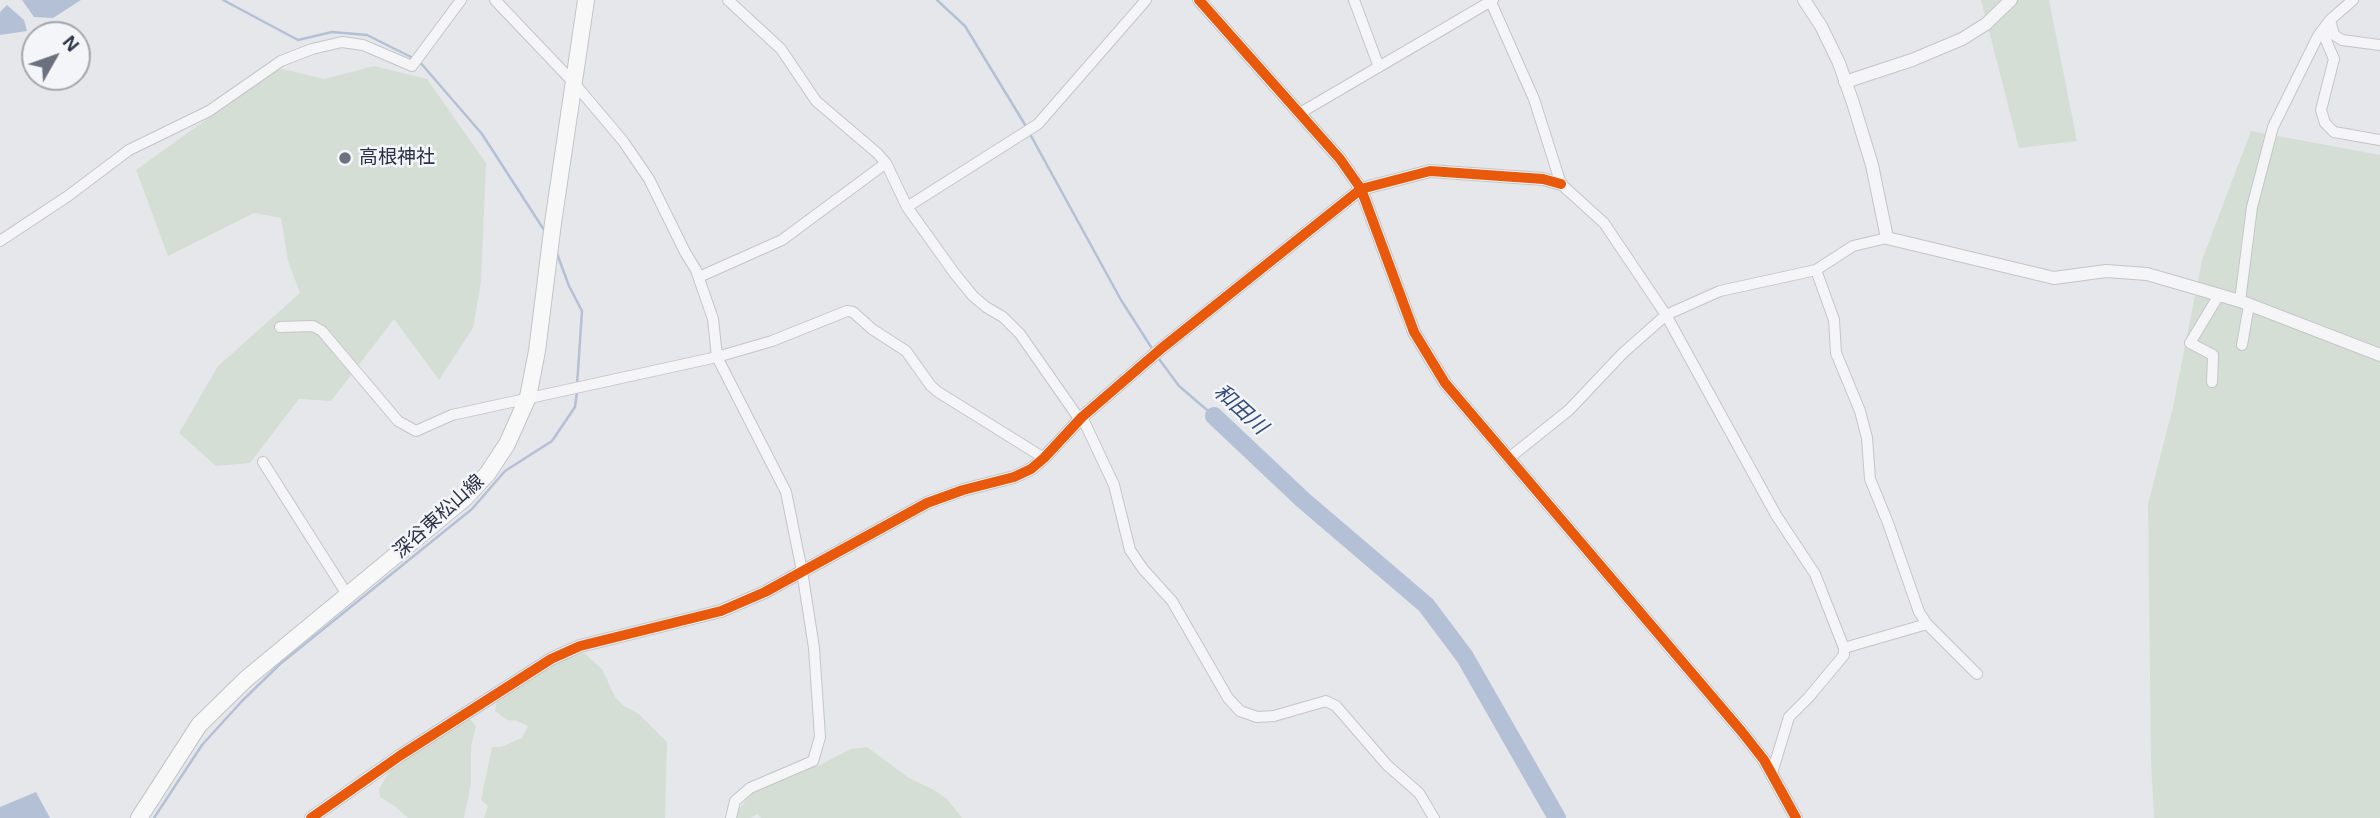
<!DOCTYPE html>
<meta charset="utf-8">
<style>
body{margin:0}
#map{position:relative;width:2380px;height:818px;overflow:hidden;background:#e6e7ea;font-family:Arial,sans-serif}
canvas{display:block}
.north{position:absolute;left:21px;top:21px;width:70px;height:70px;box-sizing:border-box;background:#f4f5f9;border:2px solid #a3a7b1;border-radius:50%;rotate:50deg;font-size:19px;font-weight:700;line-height:28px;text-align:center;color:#2a3145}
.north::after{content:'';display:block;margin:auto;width:24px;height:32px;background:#6c717f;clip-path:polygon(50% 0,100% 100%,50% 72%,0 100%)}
</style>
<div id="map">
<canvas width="2380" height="818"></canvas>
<div class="north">N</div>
</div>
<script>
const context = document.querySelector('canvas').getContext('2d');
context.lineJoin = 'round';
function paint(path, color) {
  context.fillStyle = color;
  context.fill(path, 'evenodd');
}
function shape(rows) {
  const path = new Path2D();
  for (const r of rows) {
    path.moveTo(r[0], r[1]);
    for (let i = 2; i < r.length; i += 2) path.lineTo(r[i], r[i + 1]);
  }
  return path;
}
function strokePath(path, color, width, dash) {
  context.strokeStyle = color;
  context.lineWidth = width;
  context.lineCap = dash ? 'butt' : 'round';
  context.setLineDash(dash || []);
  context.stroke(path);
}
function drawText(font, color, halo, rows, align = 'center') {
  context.font = font + ' Arial,"Noto Sans JP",sans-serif';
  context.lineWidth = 5;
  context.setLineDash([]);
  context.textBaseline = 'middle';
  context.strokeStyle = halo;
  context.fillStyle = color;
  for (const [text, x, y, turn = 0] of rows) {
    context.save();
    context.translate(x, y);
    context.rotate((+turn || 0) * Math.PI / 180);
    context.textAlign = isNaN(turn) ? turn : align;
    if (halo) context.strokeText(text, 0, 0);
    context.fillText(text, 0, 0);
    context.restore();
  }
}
const green = shape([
 [1981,0,2049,0,2077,141,2019,148],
 [374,66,427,79,486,163,481,281,473,328,439,380,394,319,331,401,299,399,250,463,216,466,179,433,218,366,300,293,288,261,281,218,254,213,168,256,136,170,278,68,324,79],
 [2251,131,2380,155,2380,818,2154,818,2151,764,2148,504,2173,407,2202,260],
 [584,653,602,669,615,697,624,706,639,714,667,742,665,818,484,818,488,806,481,800,492,747,501,747,522,738,528,726,517,721,507,720,495,711,497,699,515,682,572,656],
 [462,717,471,720,476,726,471,746,471,784,464,818,408,818,396,807,380,797,379,789,389,772,401,758],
 [867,747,909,778,934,790,947,799,962,818,761,818,757,814,751,818,735,818,735,814,747,799,772,774,820,765,851,749]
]);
const water = shape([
 [22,0,81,0,53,18,34,17],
 [7,5,24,20,27,31,0,35,0,12],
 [36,792,50,818,0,818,0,807]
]);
const stream = shape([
 [223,0,298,40,332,32,367,35,413,58],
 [937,0,965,26,1027,128],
 [419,61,482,134,546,233],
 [1030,134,1121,300,1153,350],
 [556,251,569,286,582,311,577,385],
 [1159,359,1179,386,1214,416],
 [154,818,202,745,242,701,280,664,472,509,505,471,552,441,575,407,577,392]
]);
const river = shape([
 [1214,416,1303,500,1426,605,1465,657,1557,818]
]);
const minor = shape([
 [495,0,574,83,623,141,649,179,685,252,696,270,713,319,717,357,786,492,802,571,814,648,820,737,813,761,750,788,735,801,731,818],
 [728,0,781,49,816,101,877,153,886,163,907,207,955,274,973,296,986,307,1003,317,1020,334,1080,420],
 [1354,0,1379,67],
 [1490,0,1534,99,1561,184,1604,223,1666,315,1776,515,1815,574,1844,648],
 [2330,20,2334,35,2342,40,2380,45],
 [2322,31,2334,59,2321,110,2325,123,2334,132,2380,140],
 [1300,113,1493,0],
 [907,207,1038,124,1146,0],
 [0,241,68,196,129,150,209,111,281,61,312,49,342,42,363,45,412,66,461,0],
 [1816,270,1834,320,1836,353,1860,411,1867,438,1870,479,1888,523,1919,612,1927,624,1977,674],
 [699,277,782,240,886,163],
 [2240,301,2252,207,2273,127,2318,36,2330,20,2353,0],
 [280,327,313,326,322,331,398,421,416,431,452,415,717,357,772,341,847,311,853,312,872,329,906,351,931,386,938,392,1044,458],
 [2242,345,2249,305],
 [2212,382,2213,355,2190,343,2219,295],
 [1082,417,1114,485,1130,550,1143,569,1172,601,1228,698,1240,711,1257,717,1274,716,1326,701,1336,706,1387,765,1419,793,1434,818],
 [1509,458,1569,410,1623,353,1666,315,1720,291,1816,270,1853,246,1887,238],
 [263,462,348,596],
 [1772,773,1789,717,1809,697,1844,655,1844,648,1927,624]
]);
const tertiary = shape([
 [1199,0,1340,159,1361,189,1414,332,1445,383,1742,732,1764,760,1796,818],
 [1804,0,1821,26,1839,63,1853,103,1872,165,1887,238,2054,278,2106,271,2147,274,2240,301,2380,355],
 [1845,82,1912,60,1962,39,1986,24,2011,0],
 [311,818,401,755,551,659,580,646,721,611,765,592,927,503,963,490,1014,477,1031,469,1044,458,1082,417,1162,348,1361,189,1430,171,1543,179,1561,184]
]);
const primary = shape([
 [139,818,199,725,246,679,465,498,488,473,507,444,528,397,537,351,553,223,586,0]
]);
const cycleway = shape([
 [1199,0,1340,159,1361,189,1414,332,1445,383,1742,732,1764,760,1796,818],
 [311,818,401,755,551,659,580,646,721,611,765,592,927,503,963,490,1014,477,1031,469,1044,458,1082,417,1162,348,1361,189,1430,171,1543,179,1561,184]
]);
const markers = [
 [345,158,7,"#6c717f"]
];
const poiNames = [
 ["高根神社",359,158]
];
const streetNames = [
 ["深谷東松山線",439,517,-42]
];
const waterNames = [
 ["和田川",1240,410,42]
];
paint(green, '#d5ded5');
paint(water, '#b4c0d6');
strokePath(stream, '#b4c0d6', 2.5);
strokePath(river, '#b4c0d6', 18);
strokePath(minor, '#c4c5c8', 12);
strokePath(tertiary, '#c4c5c8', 14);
strokePath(primary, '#c1c4c8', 18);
strokePath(minor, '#f5f5f7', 10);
strokePath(tertiary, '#f5f5f7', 12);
strokePath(primary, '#f8f8f8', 16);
strokePath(cycleway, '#e8590c', 10);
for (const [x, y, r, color] of markers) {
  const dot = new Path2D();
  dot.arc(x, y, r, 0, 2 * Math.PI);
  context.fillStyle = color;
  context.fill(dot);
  strokePath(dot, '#f4f5f9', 2.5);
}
drawText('19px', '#2a3145', '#f4f5f9', poiNames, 'left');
drawText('19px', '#2a3145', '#f4f5f9', streetNames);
drawText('italic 21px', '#324b7b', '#f4f5f9', waterNames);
</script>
